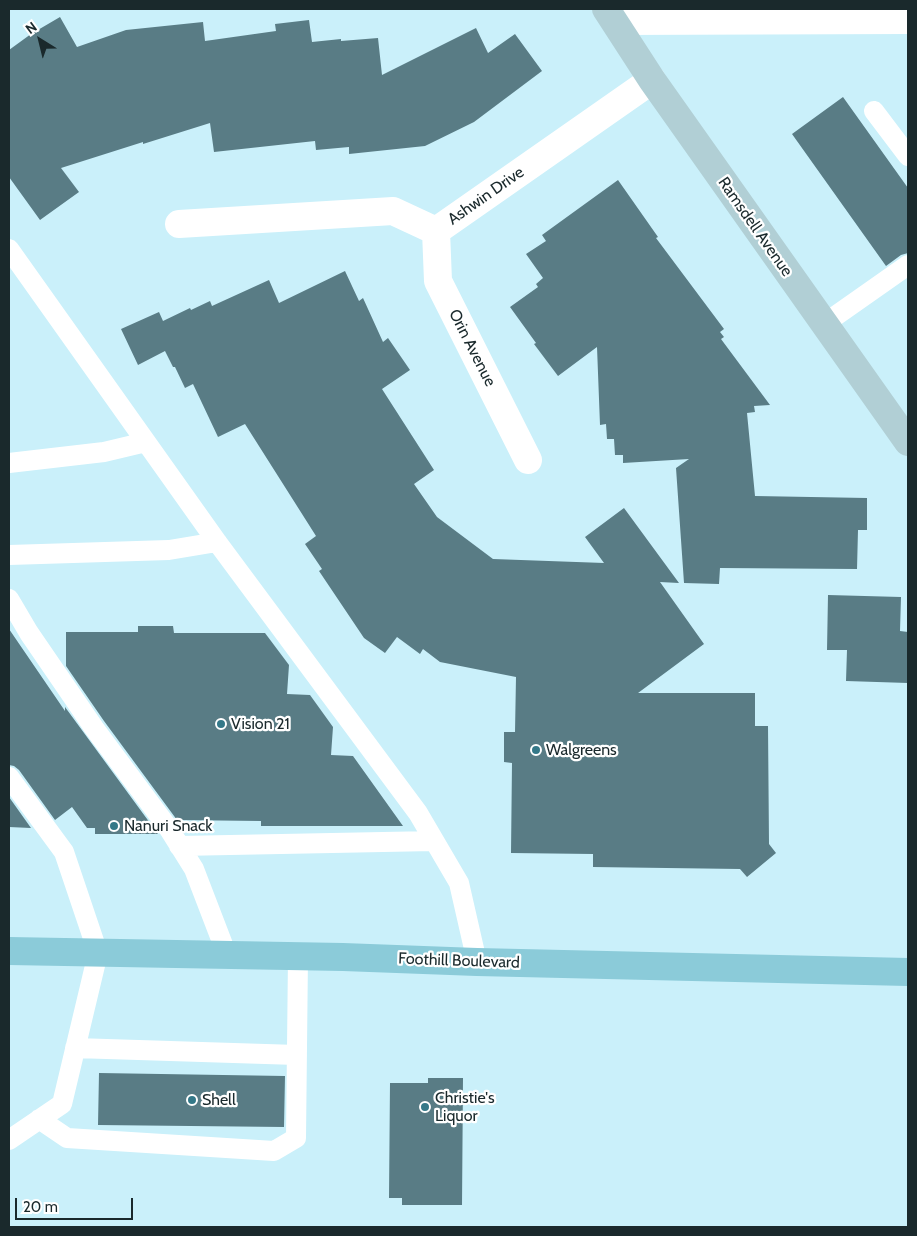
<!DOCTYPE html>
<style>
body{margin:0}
#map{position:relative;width:917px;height:1236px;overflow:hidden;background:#caf0fa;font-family:Cabin,sans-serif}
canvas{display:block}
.frame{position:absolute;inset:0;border:10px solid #1a292c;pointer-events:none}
.north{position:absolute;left:15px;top:15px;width:50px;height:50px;-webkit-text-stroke:4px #fff;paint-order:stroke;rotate:324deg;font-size:14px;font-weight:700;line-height:20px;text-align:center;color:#1a292c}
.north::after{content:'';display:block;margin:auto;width:18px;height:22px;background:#1a292c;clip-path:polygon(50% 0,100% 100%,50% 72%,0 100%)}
.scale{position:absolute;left:15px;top:1198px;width:118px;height:22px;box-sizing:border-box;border:2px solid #1a292c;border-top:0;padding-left:6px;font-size:15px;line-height:18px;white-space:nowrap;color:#1a292c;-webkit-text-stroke:4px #fff;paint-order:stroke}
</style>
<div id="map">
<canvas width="917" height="1236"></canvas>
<div class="frame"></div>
<div class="north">N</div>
<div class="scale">20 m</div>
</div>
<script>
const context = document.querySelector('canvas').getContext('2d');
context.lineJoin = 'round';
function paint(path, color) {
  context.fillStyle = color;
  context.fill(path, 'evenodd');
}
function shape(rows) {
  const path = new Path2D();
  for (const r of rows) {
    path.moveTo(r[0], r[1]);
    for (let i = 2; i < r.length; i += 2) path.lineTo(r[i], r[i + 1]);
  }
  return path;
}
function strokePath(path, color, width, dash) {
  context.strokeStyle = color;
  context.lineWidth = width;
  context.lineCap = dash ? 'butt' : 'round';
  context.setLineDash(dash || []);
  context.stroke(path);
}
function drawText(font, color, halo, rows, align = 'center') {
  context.font = font + ' Cabin,sans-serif';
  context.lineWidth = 4.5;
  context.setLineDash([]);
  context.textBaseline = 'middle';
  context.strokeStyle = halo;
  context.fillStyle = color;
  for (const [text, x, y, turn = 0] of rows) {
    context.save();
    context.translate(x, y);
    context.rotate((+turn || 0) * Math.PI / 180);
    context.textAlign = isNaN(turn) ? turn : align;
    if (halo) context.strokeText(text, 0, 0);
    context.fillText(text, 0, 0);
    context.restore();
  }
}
const building = shape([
 [60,17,77,47,126,30,203,22,205,41,276,31,275,24,309,20,312,42,341,39,341,41,378,38,382,75,476,28,488,53,515,34,542,71,474,122,425,146,349,154,349,147,316,150,315,141,214,152,210,123,143,144,143,142,61,168,79,192,40,220,9,177,9,50,31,34],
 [843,97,908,188,908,253,901,255,886,266,792,134],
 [618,180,658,237,656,238,724,329,720,332,724,337,721,339,770,405,754,406,755,412,747,413,755,496,867,498,867,530,858,530,857,569,720,568,719,584,684,583,676,468,689,459,623,463,623,455,615,455,614,439,607,439,606,424,600,425,597,347,558,376,534,344,536,343,510,307,538,287,536,284,543,278,526,254,546,241,542,235],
 [345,271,359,301,363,298,383,342,388,338,410,370,382,389,434,470,414,484,437,517,493,559,604,563,585,537,624,508,679,583,660,582,704,644,638,693,755,693,755,726,768,726,769,844,776,853,747,877,740,869,593,867,593,854,511,853,512,763,504,762,504,732,515,732,516,677,440,662,423,649,420,654,397,637,385,653,364,638,319,571,322,569,305,544,316,536,245,424,218,437,193,384,185,388,175,367,173,367,165,351,138,365,121,329,159,312,163,321,190,308,191,310,210,301,212,306,269,280,279,303],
 [828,595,901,597,900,631,908,632,908,683,846,681,847,650,827,650],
 [138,626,173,626,174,633,265,633,289,665,287,694,310,695,333,727,331,755,353,756,403,826,261,826,261,821,177,820,104,721,66,666,66,632,138,632],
 [9,629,65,711,65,707,158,834,95,834,95,828,87,828,72,807,55,820,19,770,14,766,9,765],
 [9,797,31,828,9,827],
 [99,1073,285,1076,284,1127,98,1125],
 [428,1078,463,1078,462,1205,402,1205,402,1198,389,1198,390,1083,428,1083]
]);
const lane = shape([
 [874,111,908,156],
 [9,249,217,542,418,813,459,883,477,962],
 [824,324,908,265],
 [9,463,104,452,146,442],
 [9,555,169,550,217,542],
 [9,599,29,633,94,728,169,829,194,869,227,955],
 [9,777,64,852,98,953,62,1104,9,1140],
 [179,846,434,841],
 [75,1048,297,1055],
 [39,1119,67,1138,274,1151,296,1138,298,956]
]);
const street = shape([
 [615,21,908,20],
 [179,224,393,211,436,231,652,80],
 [436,231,438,281,528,460]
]);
const secondary = shape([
 [606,9,652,80,908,442]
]);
const primary = shape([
 [9,951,343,957,477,962,908,972]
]);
const markers = [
 [221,724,5,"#347888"],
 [536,750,5,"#347888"],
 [114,826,5,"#347888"],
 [192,1100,5,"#347888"],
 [425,1107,5,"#347888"]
];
const streetNames = [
 ["Ashwin Drive",486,196,-35],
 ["Ramsdell Avenue",755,227,55],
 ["Orin Avenue",472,348,63],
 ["Foothill Boulevard",459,961,2]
];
const poiNames = [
 ["Vision 21",231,724],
 ["Walgreens",546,750],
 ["Nanuri Snack",124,826],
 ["Christie's",435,1098],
 ["Liquor",435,1116],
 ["Shell",202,1100]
];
paint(building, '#597c85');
strokePath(lane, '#fff', 20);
strokePath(street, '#fff', 28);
strokePath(secondary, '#b1cfd5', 28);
strokePath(primary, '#8bcbd9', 28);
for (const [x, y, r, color] of markers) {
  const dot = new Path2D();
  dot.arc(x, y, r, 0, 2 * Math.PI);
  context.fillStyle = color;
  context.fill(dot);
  strokePath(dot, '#fff', 2);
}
drawText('16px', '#1a292c', '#fff', streetNames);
drawText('16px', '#1a292c', '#fff', poiNames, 'left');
</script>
